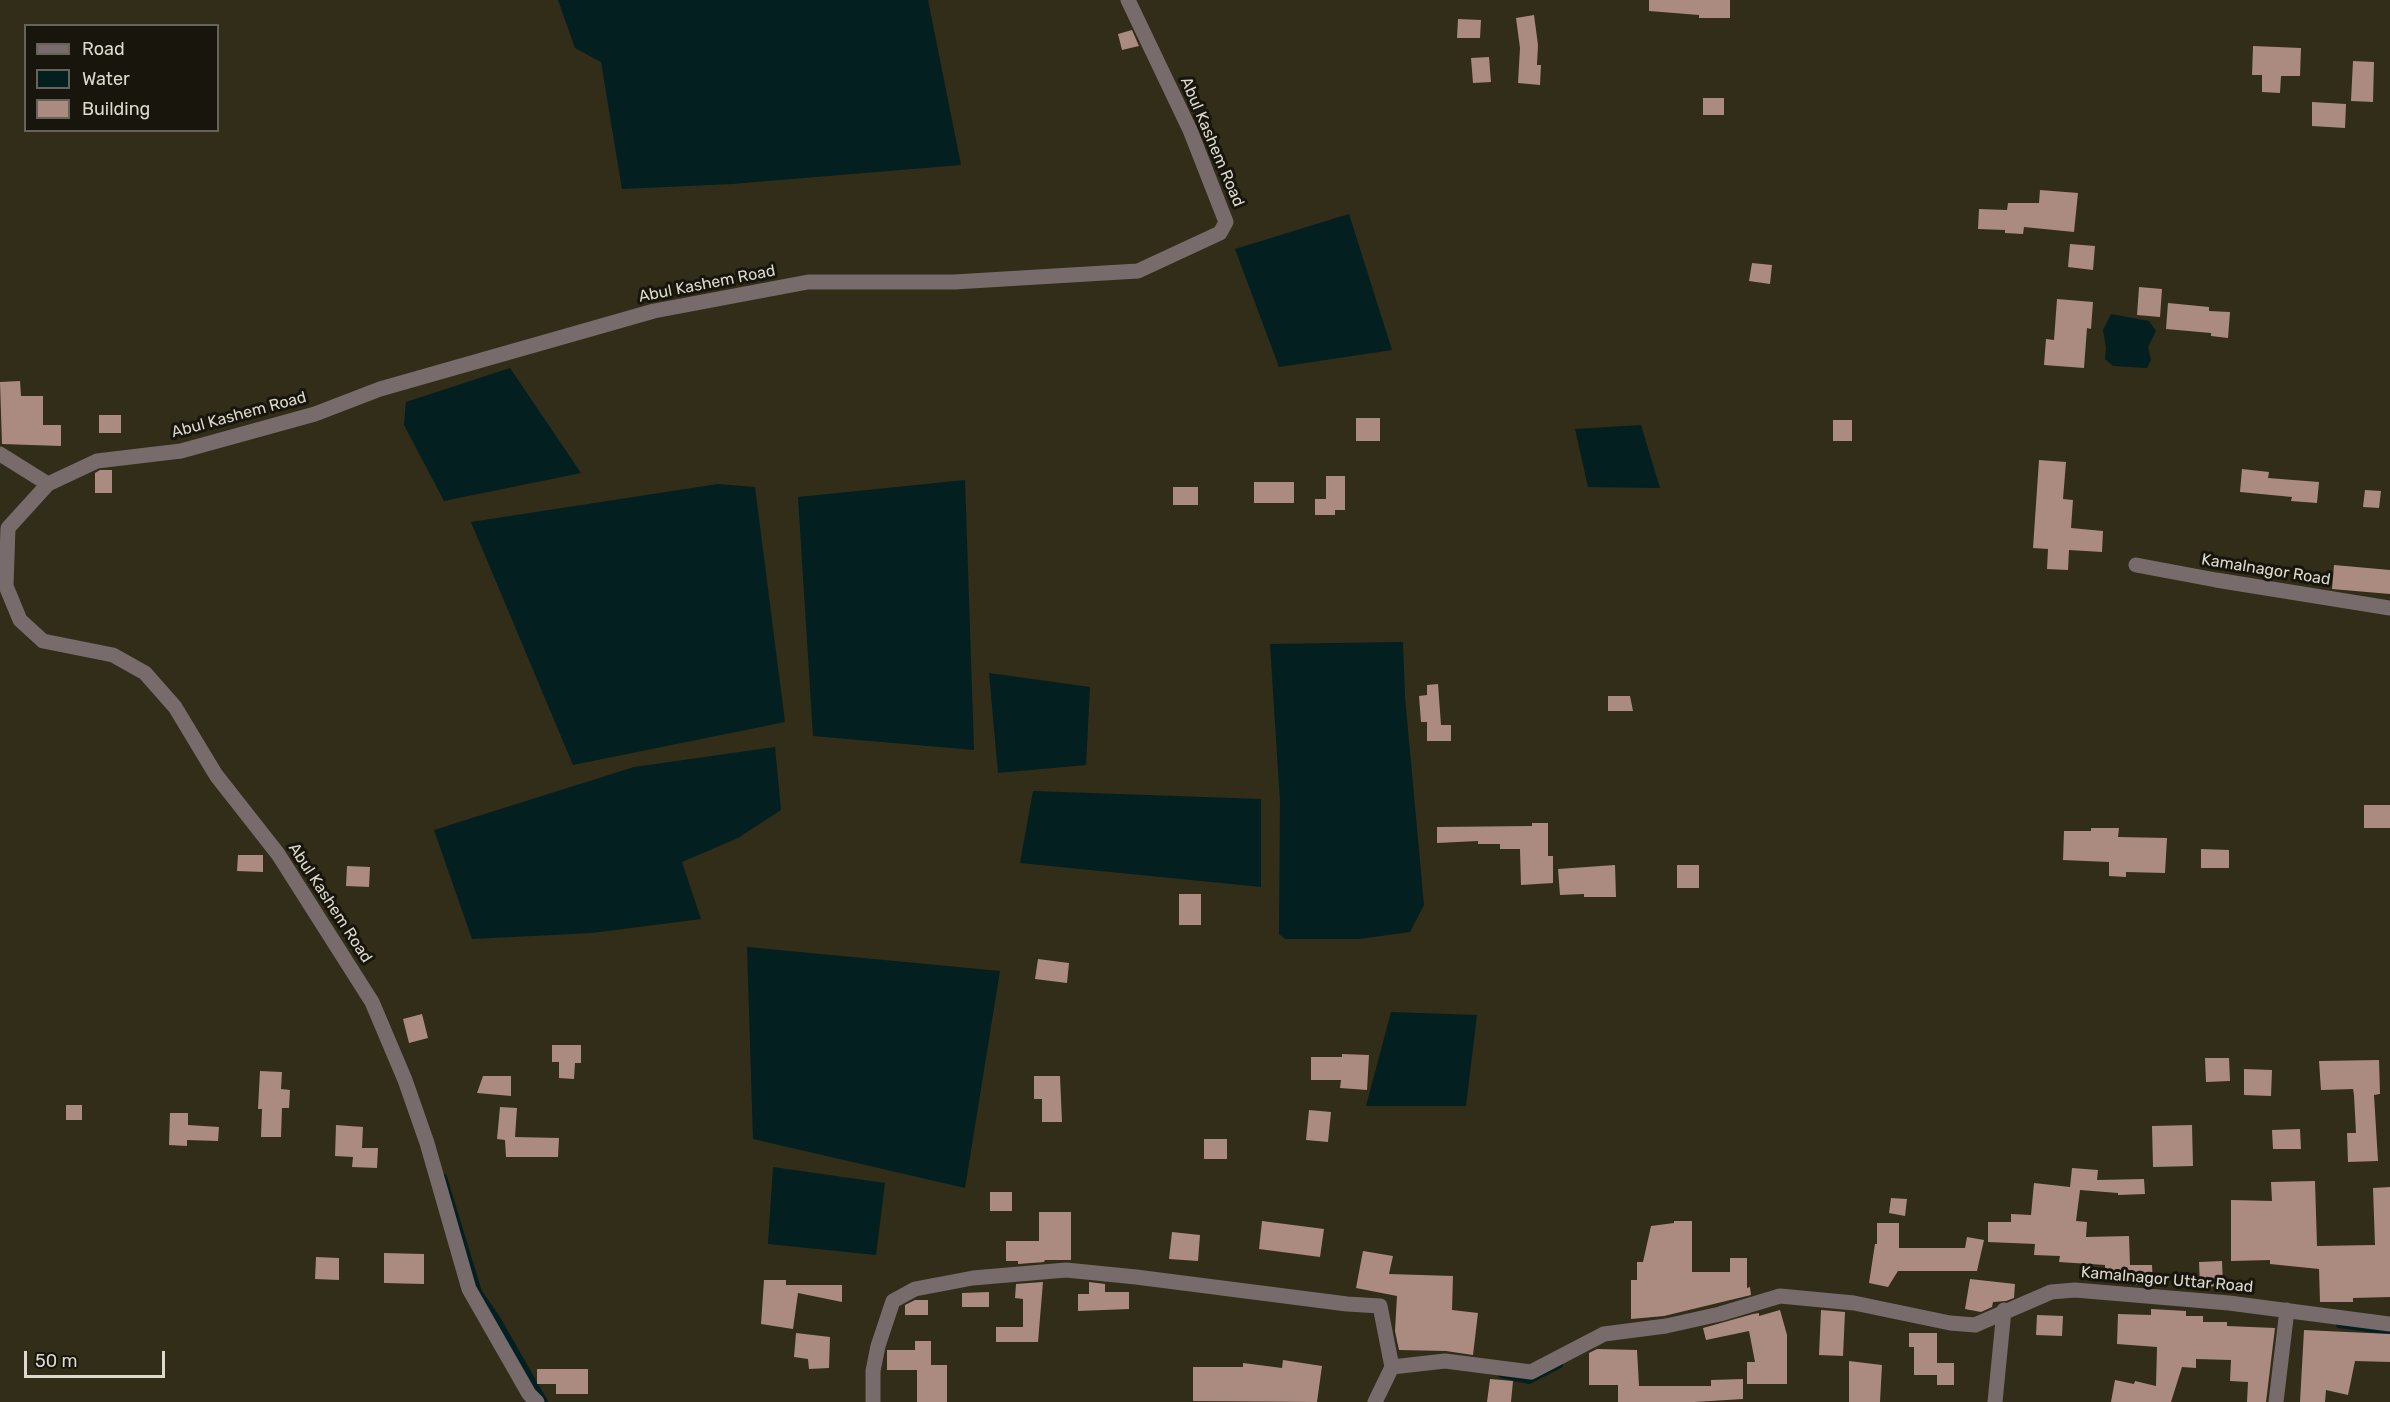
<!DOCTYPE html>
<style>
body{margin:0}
#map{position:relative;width:2390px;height:1402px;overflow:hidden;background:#312d18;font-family:Rubik,sans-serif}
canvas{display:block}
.legend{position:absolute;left:24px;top:24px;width:195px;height:108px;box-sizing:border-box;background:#17150c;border:2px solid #666359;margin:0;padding:8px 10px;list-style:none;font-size:18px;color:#dcd9cd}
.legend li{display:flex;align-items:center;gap:12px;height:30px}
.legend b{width:30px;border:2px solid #666359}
.scale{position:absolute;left:24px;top:1351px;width:141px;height:27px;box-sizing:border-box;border:3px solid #dcd9cd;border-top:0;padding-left:8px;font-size:18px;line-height:21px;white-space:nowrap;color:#dcd9cd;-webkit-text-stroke:4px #17150c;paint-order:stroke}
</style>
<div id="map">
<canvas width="2390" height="1402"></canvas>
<ul class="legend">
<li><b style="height:8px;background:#776b6c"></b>Road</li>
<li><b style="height:16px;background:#031f20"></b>Water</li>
<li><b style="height:16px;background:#ab8b80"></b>Building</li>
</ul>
<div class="scale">50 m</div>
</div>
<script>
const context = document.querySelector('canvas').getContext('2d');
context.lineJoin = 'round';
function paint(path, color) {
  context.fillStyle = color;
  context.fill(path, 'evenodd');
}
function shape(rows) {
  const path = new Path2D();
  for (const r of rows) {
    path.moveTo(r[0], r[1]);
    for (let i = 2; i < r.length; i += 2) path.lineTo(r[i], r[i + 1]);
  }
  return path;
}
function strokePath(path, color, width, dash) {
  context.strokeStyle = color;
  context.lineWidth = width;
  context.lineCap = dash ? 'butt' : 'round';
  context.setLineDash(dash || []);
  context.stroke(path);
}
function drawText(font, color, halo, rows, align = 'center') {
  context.font = font + ' Rubik,sans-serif';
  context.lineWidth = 6;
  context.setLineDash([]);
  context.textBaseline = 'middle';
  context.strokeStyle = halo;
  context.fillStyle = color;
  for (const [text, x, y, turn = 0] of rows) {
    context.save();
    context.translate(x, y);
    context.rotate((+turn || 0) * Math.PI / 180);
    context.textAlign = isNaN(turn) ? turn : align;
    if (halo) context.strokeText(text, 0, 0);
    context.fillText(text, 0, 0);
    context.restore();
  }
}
const water = shape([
 [558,0,928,0,961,165,732,184,622,189,601,62,575,48],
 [1349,214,1392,350,1279,367,1235,249],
 [2111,314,2149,321,2156,331,2148,347,2151,360,2147,368,2113,366,2105,359,2106,348,2103,330],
 [510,368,581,473,444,501,404,425,406,402],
 [1641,425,1660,488,1588,487,1575,429],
 [965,480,974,750,813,736,798,497],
 [718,484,755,487,785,722,573,765,471,522],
 [1403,642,1405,697,1424,905,1410,932,1359,939,1285,939,1279,934,1280,802,1270,644],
 [989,673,1090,687,1086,765,998,773],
 [775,747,781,810,738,838,682,862,701,919,592,933,472,939,434,830,634,767],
 [1033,791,1261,799,1261,887,1020,863],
 [747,947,1000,971,965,1188,753,1139],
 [1391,1012,1477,1015,1466,1106,1366,1106],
 [773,1167,885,1183,876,1255,768,1244]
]);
const stream = shape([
 [444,1177,479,1292,497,1318,545,1402],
 [2339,1325,2390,1332],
 [1501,1375,1529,1381,1560,1365]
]);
const building = shape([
 [1649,0,1730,0,1730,18,1699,18,1699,15,1649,11],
 [1534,15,1538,45,1537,65,1541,65,1540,85,1518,83,1520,48,1516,18],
 [1458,19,1481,20,1480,38,1457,38],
 [1132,30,1139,46,1122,50,1118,34],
 [2253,46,2301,48,2300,76,2281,76,2280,93,2262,92,2262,75,2252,75],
 [1489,57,1491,82,1473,83,1471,58],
 [2353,61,2374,62,2373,102,2351,101],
 [1703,98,1724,98,1724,115,1703,115],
 [2312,102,2346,104,2345,128,2312,126],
 [2040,190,2078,193,2074,232,2024,227,2023,234,2005,233,2005,230,1978,229,1979,209,2007,210,2008,203,2039,203],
 [2070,244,2095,246,2093,270,2068,267],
 [1752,263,1772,265,1770,284,1749,281],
 [2139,287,2162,289,2160,317,2137,315],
 [2057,299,2093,302,2091,329,2087,328,2084,368,2044,365,2046,339,2054,340],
 [2168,303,2209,307,2209,311,2230,312,2228,338,2211,336,2211,333,2166,329],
 [20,381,21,396,43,396,43,425,61,425,61,446,2,444,0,382],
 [99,415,121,415,121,433,99,433],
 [1356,418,1380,418,1380,441,1356,441],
 [1833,420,1852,420,1852,441,1833,441],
 [2039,460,2066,462,2063,499,2073,500,2071,528,2103,531,2102,552,2069,550,2068,570,2047,569,2048,549,2033,548],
 [2242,469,2269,472,2268,478,2319,482,2317,503,2291,501,2292,497,2240,492],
 [100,470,112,470,112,493,95,493,95,473],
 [1326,476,1345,476,1345,510,1335,510,1335,515,1315,515,1315,499,1326,499],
 [1254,482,1294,482,1294,503,1254,503],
 [1173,487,1198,487,1198,505,1173,505],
 [2365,490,2381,491,2379,508,2363,507],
 [2334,565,2390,570,2390,594,2332,589],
 [1438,684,1441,725,1451,725,1451,741,1427,741,1427,722,1421,722,1419,696,1427,695,1427,685],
 [1608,696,1630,696,1633,711,1608,711],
 [2364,805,2390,805,2390,828,2364,828],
 [1532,823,1548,823,1548,856,1553,856,1553,883,1521,885,1520,849,1500,849,1500,844,1478,844,1478,841,1437,843,1437,827,1532,826],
 [2091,828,2119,828,2118,837,2167,838,2165,873,2126,872,2126,877,2109,876,2109,862,2063,860,2064,831,2091,831],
 [2201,849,2229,850,2229,868,2201,868],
 [238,855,263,855,263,872,237,871],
 [1615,865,1616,897,1584,897,1584,894,1560,895,1558,869],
 [1677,865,1699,865,1699,888,1677,888],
 [347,866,370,867,369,887,346,886],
 [1179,894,1201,894,1201,925,1179,925],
 [1038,959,1069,963,1067,983,1035,979],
 [422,1014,428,1038,409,1043,403,1019],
 [552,1045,581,1045,581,1063,575,1063,574,1079,559,1078,559,1062,552,1062],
 [1342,1054,1369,1055,1367,1090,1340,1088,1341,1080,1311,1080,1311,1057,1342,1057],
 [2205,1058,2229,1058,2230,1081,2206,1082],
 [2379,1060,2380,1094,2374,1095,2378,1161,2348,1162,2347,1133,2356,1133,2354,1095,2353,1089,2321,1090,2319,1061],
 [2244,1069,2272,1070,2271,1096,2244,1095],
 [260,1071,282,1072,281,1089,290,1090,289,1108,282,1108,281,1137,261,1137,262,1109,258,1109],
 [483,1076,511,1076,511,1096,477,1093],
 [1034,1076,1060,1076,1062,1122,1042,1122,1042,1099,1034,1099],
 [66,1105,82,1105,82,1120,66,1120],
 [500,1107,517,1108,515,1137,559,1138,558,1157,506,1157,505,1140,497,1139],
 [1309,1110,1331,1112,1328,1142,1306,1140],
 [170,1113,188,1113,188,1125,219,1127,218,1141,187,1140,187,1146,169,1145],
 [336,1125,363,1127,362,1148,378,1148,377,1168,352,1167,353,1157,335,1156],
 [2192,1125,2193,1166,2153,1167,2152,1126],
 [2300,1129,2301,1149,2273,1149,2272,1130],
 [1204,1139,1227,1139,1227,1159,1204,1159],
 [2072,1168,2098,1170,2097,1180,2144,1179,2145,1194,2118,1195,2118,1193,2080,1190,2076,1221,2087,1222,2086,1237,2129,1236,2130,1265,2152,1265,2153,1285,2136,1285,2136,1281,2105,1282,2105,1265,2059,1262,2060,1256,2034,1255,2035,1244,1988,1242,1988,1222,2011,1222,2011,1214,2031,1215,2034,1183,2070,1187],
 [2315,1181,2317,1246,2375,1245,2373,1188,2390,1187,2390,1297,2353,1298,2353,1302,2320,1302,2319,1269,2270,1264,2270,1260,2231,1261,2231,1200,2272,1201,2271,1182],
 [990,1192,1012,1192,1012,1211,990,1211],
 [1891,1198,1907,1199,1905,1216,1889,1213],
 [1039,1212,1071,1212,1071,1260,1045,1260,1044,1262,1018,1264,1018,1261,1006,1261,1006,1241,1039,1241],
 [1262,1221,1324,1229,1320,1257,1259,1249],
 [1674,1221,1692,1221,1692,1272,1730,1272,1730,1258,1747,1258,1747,1288,1750,1287,1751,1295,1664,1316,1631,1319,1631,1280,1637,1280,1637,1262,1643,1262,1651,1226,1674,1223],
 [1877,1223,1899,1223,1899,1248,1965,1248,1967,1237,1984,1240,1977,1271,1898,1271,1888,1287,1869,1283,1875,1244,1877,1244],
 [1172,1232,1200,1235,1198,1261,1169,1259],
 [1363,1251,1393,1256,1389,1274,1453,1276,1452,1310,1478,1313,1473,1355,1446,1351,1399,1350,1395,1331,1397,1296,1356,1288],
 [384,1253,424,1254,424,1284,384,1283],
 [316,1257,339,1258,339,1280,315,1279],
 [2222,1261,2223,1286,2200,1287,2199,1262],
 [1970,1279,2015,1284,2014,1298,2006,1301,1993,1302,1992,1307,1981,1312,1965,1309],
 [764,1280,786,1280,786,1285,842,1285,842,1302,798,1293,793,1329,761,1324],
 [1043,1282,1038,1342,996,1342,996,1327,1023,1327,1023,1299,1015,1298,1016,1284],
 [1089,1282,1105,1284,1105,1292,1129,1292,1129,1309,1078,1311,1078,1294,1089,1294],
 [989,1292,989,1307,962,1307,962,1293],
 [915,1300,928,1300,928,1315,905,1315,905,1305],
 [2151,1309,2186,1311,2186,1316,2203,1316,2203,1322,2227,1322,2227,1326,2275,1328,2266,1402,2247,1402,2248,1382,2230,1381,2231,1360,2196,1359,2196,1368,2182,1367,2171,1402,2111,1402,2115,1380,2134,1384,2135,1381,2156,1386,2157,1347,2117,1344,2118,1314,2151,1315],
 [1780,1310,1787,1335,1787,1384,1747,1384,1747,1362,1755,1362,1749,1331,1706,1340,1703,1328,1753,1314,1759,1313,1759,1316],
 [1821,1310,1845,1312,1843,1356,1819,1355],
 [2037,1315,2063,1316,2062,1336,2036,1335],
 [2304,1330,2390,1334,2390,1362,2355,1361,2348,1395,2326,1390,2325,1402,2300,1402],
 [796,1333,830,1337,829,1368,809,1369,808,1359,794,1357],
 [1909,1333,1937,1333,1937,1363,1954,1363,1954,1385,1937,1385,1937,1375,1914,1375,1914,1347,1909,1347],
 [915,1341,931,1341,931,1365,947,1365,947,1402,917,1402,917,1370,887,1370,887,1350,915,1350],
 [1597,1349,1637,1350,1639,1386,1711,1386,1711,1380,1743,1379,1743,1399,1694,1402,1618,1402,1618,1385,1589,1385,1589,1353],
 [1283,1360,1322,1366,1317,1402,1193,1401,1193,1367,1243,1367,1243,1363,1282,1368],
 [1849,1361,1882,1365,1880,1402,1849,1402],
 [537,1369,588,1369,588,1394,556,1394,556,1384,537,1384],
 [1490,1379,1513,1381,1511,1402,1487,1402]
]);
const minor = shape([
 [0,454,48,484],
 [2136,565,2216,580,2390,608],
 [537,1402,529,1394,469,1289,427,1143,405,1080,372,1002,278,854,216,775,175,707,145,673,113,655,43,641,20,620,6,586,8,528,48,484,97,461,181,451,315,414,380,389,654,311,808,282,954,282,1138,271,1220,233,1226,222,1190,130,1128,0],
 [873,1402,873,1371,878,1346,893,1301,915,1289,973,1278,1066,1270,1136,1277,1347,1304,1380,1306,1392,1367],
 [1375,1402,1392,1367,1445,1361,1531,1372,1604,1334,1666,1326,1720,1314,1780,1296,1854,1303,1950,1323,1975,1325,2051,1292,2075,1290,2229,1303,2390,1324],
 [1995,1402,2004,1310],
 [2276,1402,2287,1310]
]);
const streetNames = [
 ["Abul Kashem Road",1212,142,67],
 ["Abul Kashem Road",707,284,-11],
 ["Abul Kashem Road",239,415,-15],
 ["Kamalnagor Road",2266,570,9],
 ["Abul Kashem Road",330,903,57],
 ["Kamalnagor Uttar Road",2167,1280,5]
];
paint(water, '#031f20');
strokePath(stream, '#031f20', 6);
paint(building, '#ab8b80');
strokePath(minor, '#776b6c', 15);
drawText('16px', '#dcd9cd', '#17150c', streetNames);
</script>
